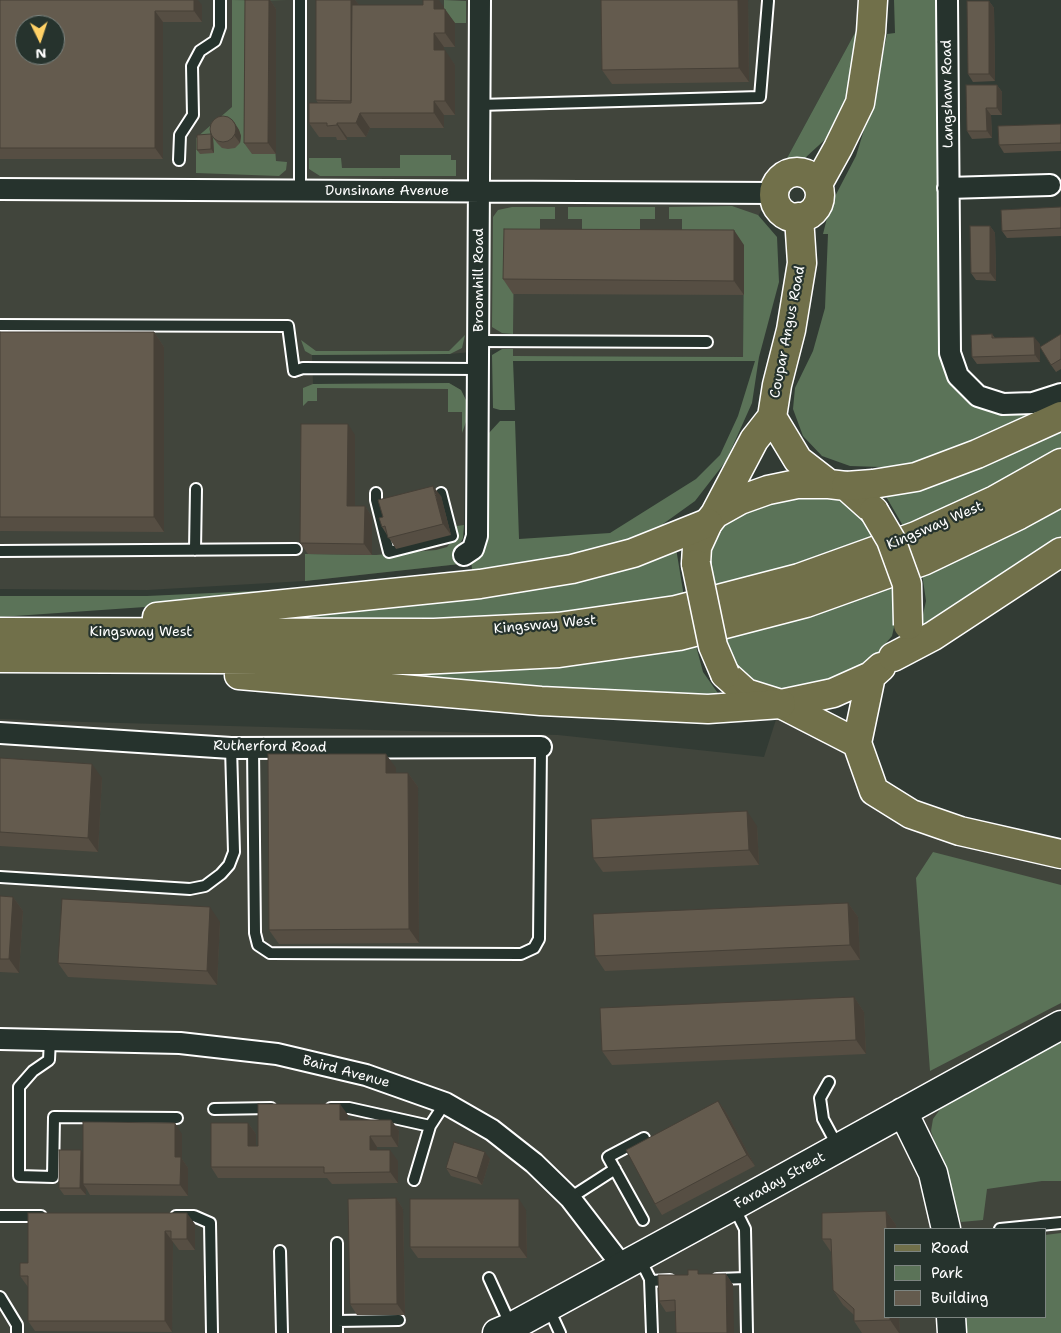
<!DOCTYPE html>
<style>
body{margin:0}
#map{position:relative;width:1061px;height:1333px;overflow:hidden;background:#323b34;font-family:"Shantell Sans",sans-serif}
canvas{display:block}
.legend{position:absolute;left:884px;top:1228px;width:162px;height:90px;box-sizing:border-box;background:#26332d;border:1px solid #7d8581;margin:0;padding:6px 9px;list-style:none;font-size:15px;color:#fff}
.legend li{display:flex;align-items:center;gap:10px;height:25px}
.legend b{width:25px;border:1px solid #7d8581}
.north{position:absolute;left:15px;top:15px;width:50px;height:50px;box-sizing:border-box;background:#26332d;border:1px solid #7d8581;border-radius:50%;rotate:176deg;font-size:14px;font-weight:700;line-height:20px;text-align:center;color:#fff}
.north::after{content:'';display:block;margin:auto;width:18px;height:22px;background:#ffd166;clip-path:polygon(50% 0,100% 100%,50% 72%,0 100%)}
</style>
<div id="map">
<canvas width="1061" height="1333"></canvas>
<ul class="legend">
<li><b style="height:6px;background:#71704a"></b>Road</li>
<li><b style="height:14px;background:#5b7358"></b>Park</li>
<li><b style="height:14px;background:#645b4e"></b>Building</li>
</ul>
<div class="north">N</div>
</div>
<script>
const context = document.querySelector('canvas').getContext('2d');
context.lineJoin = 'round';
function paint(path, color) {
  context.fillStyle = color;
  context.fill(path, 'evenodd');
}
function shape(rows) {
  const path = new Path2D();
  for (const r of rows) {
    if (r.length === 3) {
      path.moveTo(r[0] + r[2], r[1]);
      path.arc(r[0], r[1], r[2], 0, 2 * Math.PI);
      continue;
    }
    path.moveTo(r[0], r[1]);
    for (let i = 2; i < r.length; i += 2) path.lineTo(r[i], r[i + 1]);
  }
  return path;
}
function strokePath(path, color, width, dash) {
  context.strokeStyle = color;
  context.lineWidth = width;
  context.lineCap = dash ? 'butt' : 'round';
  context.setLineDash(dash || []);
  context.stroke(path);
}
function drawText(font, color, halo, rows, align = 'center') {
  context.font = font + ' "Shantell Sans",sans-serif';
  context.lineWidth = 4.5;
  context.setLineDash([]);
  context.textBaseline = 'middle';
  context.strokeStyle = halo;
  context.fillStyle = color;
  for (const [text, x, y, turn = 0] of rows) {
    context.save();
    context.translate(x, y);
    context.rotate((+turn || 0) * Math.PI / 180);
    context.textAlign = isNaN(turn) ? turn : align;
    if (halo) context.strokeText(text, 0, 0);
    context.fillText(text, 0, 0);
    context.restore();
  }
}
const built = shape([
 [0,0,861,0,863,18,786,160,744,245,743,357,513,356,513,349,502,349,450,354,312,355,313,384,449,383,461,390,466,400,466,422,464,525,463,538,458,548,460,564,305,581,147,590,0,589],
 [25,25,55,25,55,55,25,55],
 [781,704,847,746,874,791,960,831,1061,871,1061,1333,0,1333,0,719,85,722,558,735,764,757],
 [885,1229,1045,1229,1045,1317,885,1317]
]);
const green = shape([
 [232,0,287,1,264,1,276,161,287,162,286,170,279,176,196,173,196,138,232,107],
 [444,0,466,1,466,23,444,23],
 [894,0,939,0,951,381,1061,409,884,475,881,467,850,466,822,456,803,436,793,409,795,388,813,351,825,308,828,234,823,234,830,206,856,156,875,94,887,34,895,33],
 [863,18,849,99,830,135,805,158,786,160],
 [400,155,451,155,451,160,456,160,456,176,320,176,309,169,309,158,341,158,342,168,400,168],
 [732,206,758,215,777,237,779,282,759,357,752,403,726,461,695,501,663,524,662,533,617,550,319,595,0,617,0,596,147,596,320,588,472,570,471,558,488,434,500,421,515,421,519,539,610,533,696,479,720,455,738,416,755,361,513,361,515,410,500,410,493,408,492,355,502,349,513,349,513,356,743,357,744,245,682,244,682,219,669,219,669,207],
 [512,207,555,207,555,219,540,219,540,240,514,244,513,334,502,333,492,327,493,217,498,210],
 [568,207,655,207,655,219,640,219,640,240,582,239,582,219,568,219],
 [465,335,462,348,450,354,312,355,305,351,301,340,316,351,449,351],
 [449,383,461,390,466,400,466,422,462,433,462,412,448,412,448,389,317,388,317,401,308,401,303,406,303,388,313,384],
 [1061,427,1061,452,906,531,884,493],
 [801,495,836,496,863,514,877,541,713,591,707,547,722,523,748,506],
 [1061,504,1061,542,919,633,926,601,922,573],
 [464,525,463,538,458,548,460,564,305,581,305,554,376,555,436,550,447,547,454,538,457,526],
 [676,548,684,597,557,619,272,624,272,615],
 [894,585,898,609,892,636,869,663,830,681,779,691,748,683,731,660,724,635],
 [695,642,703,672,722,699,374,679,374,670],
 [933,852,1061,885,1061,1003,930,1071,916,878],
 [1061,1041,1061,1181,1042,1181,987,1189,983,1220,961,1222,931,1131,933,1119,941,1108],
 [1061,1233,1061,1333,963,1333,963,1317,1045,1317,1045,1235]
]);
const lane = shape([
 [479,105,760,97,768,1],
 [179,160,180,135,193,115,192,66,200,51,215,41,220,27,220,0],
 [300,190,300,0],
 [0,325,288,326,294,371,303,368,478,369],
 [478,341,707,342],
 [376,493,376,500,389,552,452,536,441,493],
 [195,550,196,489],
 [0,551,296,549],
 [253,748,255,933,258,945,270,953,521,954,534,948,539,939,541,747],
 [0,877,190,889,205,886,221,874,229,865,234,852,231,748],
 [50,1039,49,1060,33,1071,19,1087,19,1176,53,1177,54,1117,177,1118],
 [829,1082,820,1098,823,1119,838,1147],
 [331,1108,349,1108,430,1126],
 [214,1109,271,1108],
 [414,1180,430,1126,445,1103],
 [570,1198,615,1169],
 [734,1207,745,1229,747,1333],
 [0,1216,41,1216],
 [176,1216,194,1216,210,1223,212,1333],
 [643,1220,608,1157,644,1138],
 [1000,1229,1061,1223],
 [280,1251,282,1333],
 [640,1259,650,1279,652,1333],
 [489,1278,511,1326],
 [717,1279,746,1278],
 [650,1281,670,1280],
 [0,1297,17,1325,17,1333],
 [549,1309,560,1333],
 [337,1321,399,1320],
 [337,1333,337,1243]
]);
const street = shape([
 [947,0,950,353,958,376,978,396,1003,404,1033,403,1061,394],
 [948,188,1050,185],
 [0,189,774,193],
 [464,555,473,549,477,536,480,0],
 [0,733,231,748,541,747],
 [0,1039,180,1043,277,1054,366,1075,445,1103,492,1130,534,1163,570,1198,623,1267]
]);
const secondary = shape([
 [903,1112,933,1173,946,1229],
 [951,1317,952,1333],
 [497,1333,511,1327,733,1206,1061,1025]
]);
const primary = shape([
 [797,195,23],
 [818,184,838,148,860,103,871,32,873,0],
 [772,417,798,460,829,484],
 [715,514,754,440,772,417,777,385,791,330,802,263,799,217],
 [696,564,697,547,708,523,715,514,740,500,768,490,797,484,829,484,846,486,874,511],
 [725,674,746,693,781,704,857,743],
 [871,676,857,743,874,791,911,814,960,831,1061,854],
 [781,704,833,693,871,676,881,667]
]);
const highway = shape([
 [846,486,873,484,916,477,977,454,1061,416],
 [157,617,480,584,572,569,633,553,708,523],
 [0,632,434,633,558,627,676,610,799,578,916,536,995,500,1061,463],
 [893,657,933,636,1061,552],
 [0,658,420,660,559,653,679,636,806,603,923,561,1019,515,1061,492],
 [239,675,541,701,708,709,781,704]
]);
const primaryBridge = shape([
 [874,511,891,540,907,584,908,625],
 [696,564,713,646,725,674]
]);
const wall = shape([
 [0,0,202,5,202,22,163,22,163,159,0,159],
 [245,0,270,0,276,9,276,154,252,154,244,143],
 [316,0,355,0,359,5,444,7,444,9,455,23,455,47,444,47,444,50,455,65,455,115,444,115,444,128,370,128,366,137,347,137,347,140,337,140,336,137,319,137,309,123,318,103,316,100],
 [601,0,748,0,749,82,612,84,602,70],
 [989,1,994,8,995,81,973,82,968,74],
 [997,85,1002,92,1002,115,991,115,992,138,972,139,967,131],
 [234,122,239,130,241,136,240,143,235,148,228,149,222,148,217,143,212,136],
 [1061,124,1061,151,1004,153,999,145],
 [213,138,214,153,200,154,197,150],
 [1061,207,1061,236,1007,238,1002,231],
 [990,226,995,233,996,281,976,280,971,273],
 [744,245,744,295,513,294,503,279],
 [0,332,154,332,164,347,164,532,0,531],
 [992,334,995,338,1040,344,1040,362,977,364,972,357],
 [1061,334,1061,369,1056,372,1051,365],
 [355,435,355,506,365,506,372,517,372,555,308,554,300,543],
 [441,496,451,535,396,549,382,527],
 [0,758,102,778,98,852,0,846],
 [396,768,396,773,408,773,418,787,419,943,279,944,269,930],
 [757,826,759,865,603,872,593,858],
 [0,896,13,897,23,911,19,973,0,972],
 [848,903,858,917,860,960,605,971,595,956],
 [220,922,217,985,68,977,58,963],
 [854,997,864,1012,866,1054,612,1065,602,1051],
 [718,1101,726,1112,755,1166,662,1215,655,1204],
 [348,1115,348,1120,391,1120,399,1131,398,1147,377,1147,377,1150,398,1161,398,1183,332,1184,327,1178,218,1178,211,1167,248,1123,256,1134,256,1146,258,1146],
 [182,1134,182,1159,188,1168,188,1196,90,1195,86,1188,86,1195,64,1195,59,1188,81,1150,83,1153],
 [490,1159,482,1185,451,1176,446,1168],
 [396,1198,403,1209,405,1315,357,1315,350,1304],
 [526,1210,527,1258,418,1258,410,1247],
 [886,1211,896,1225,885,1317,899,1317,900,1333,862,1333,854,1321,854,1315,843,1305,833,1290,831,1252,822,1239],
 [195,1224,195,1250,179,1250,173,1242,172,1332,35,1331,28,1321,28,1287,20,1276,28,1263],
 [701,1274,726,1274,733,1285,675,1311,666,1312,659,1301]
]);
const shadedWall = shape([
 [194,0,198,0,202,5,202,22,194,11],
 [269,0,270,0,276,9,276,154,268,143],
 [351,0,355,0,359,5,358,111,351,101],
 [434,0,439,0,444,7,444,23,434,9],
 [738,0,748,0,749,82,739,68],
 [989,1,994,8,995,81,989,74],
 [445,9,455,23,455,47,445,33],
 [155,11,163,22,163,159,155,148],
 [434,33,444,47,444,65,434,50],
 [445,50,455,65,455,115,445,101],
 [997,85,1002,92,1002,115,997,108],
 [434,101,444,115,444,128,434,113],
 [986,108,991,115,992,138,987,131],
 [360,113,370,128,366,137,356,123],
 [234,122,239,130,241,136,240,143,234,135],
 [337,123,347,137,347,140,337,125],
 [211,134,213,138,214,153,211,149],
 [990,226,995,233,996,281,990,273],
 [734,230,744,245,744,295,734,281],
 [154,332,164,347,164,532,154,517],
 [1034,337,1040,344,1040,362,1035,355],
 [348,424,355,435,355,517,347,506],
 [433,486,441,496,451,535,443,524],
 [365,506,372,517,372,555,364,544],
 [386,754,396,768,396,787,386,773],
 [92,764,102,778,98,852,88,838],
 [408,773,418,787,419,943,409,929],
 [747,811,757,826,759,865,749,850],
 [13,897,23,911,19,973,9,959],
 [848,903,858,917,860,960,850,945],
 [210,907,220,922,217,985,207,971],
 [854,997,864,1012,866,1054,856,1040],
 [718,1101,726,1112,755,1166,747,1155],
 [340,1104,348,1115,348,1131,340,1120],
 [391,1120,399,1131,398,1147,391,1136],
 [175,1123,182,1134,182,1159,188,1168,188,1196,180,1185,175,1157],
 [248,1123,256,1134,256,1157,248,1146],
 [370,1136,377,1147,377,1161,370,1150],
 [81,1150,86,1157,83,1184,86,1188,86,1195,80,1188],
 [390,1150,398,1161,398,1183,390,1172],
 [485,1152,490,1159,482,1185,477,1178],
 [396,1198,403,1209,405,1315,397,1304],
 [519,1199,526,1210,527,1258,519,1247],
 [886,1211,896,1225,896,1229,887,1229],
 [187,1213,195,1224,195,1250,187,1239],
 [165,1231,173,1242,172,1332,165,1321],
 [726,1274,733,1285,734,1333,727,1333],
 [890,1317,899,1317,900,1333,899,1333,890,1320]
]);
const building = shape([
 [0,0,194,0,194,11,155,11,155,148,0,148,0,0],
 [25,25,55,25,55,55,25,55,25,25],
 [245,0,269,0,268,143,244,143,245,0],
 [316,0,351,0,351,101,316,100,316,0],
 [423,0,434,0,434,9,445,9,445,33,434,33,434,50,445,50,445,101,434,101,434,113,360,113,356,123,337,123,337,125,327,126,327,123,309,123,309,103,351,103,352,5,423,5,423,0],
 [601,0,738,0,739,68,602,70,601,0],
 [967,1,989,1,989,74,968,74,967,1],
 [966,85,997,85,997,108,986,108,987,131,967,131,966,85],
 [223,129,13],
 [1061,124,1061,143,999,145,998,126,1061,124],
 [211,134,211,149,197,150,197,135,211,134],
 [1061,207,1061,228,1002,231,1001,210,1061,207],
 [970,226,990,226,990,273,971,273,970,226],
 [504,229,734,230,734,281,503,279,504,229],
 [0,332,154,332,154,517,0,517,0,332],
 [992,334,992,338,1034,337,1035,355,972,357,971,335,992,334],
 [1061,334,1061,359,1051,365,1040,347,1061,334],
 [301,424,348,424,347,506,365,506,364,544,300,543,301,424],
 [433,486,443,524,388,538,385,526,382,527,379,518,383,517,378,500,433,486],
 [268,754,386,754,386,773,408,773,409,929,269,930,268,754],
 [0,758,92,764,88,838,0,832,0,758],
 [747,811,749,850,593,858,591,819,747,811],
 [0,896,13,897,9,959,0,959,0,896],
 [62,899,210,907,207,971,58,963,62,899],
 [848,903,850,945,595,956,593,914,848,903],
 [854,997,856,1040,602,1051,600,1008,854,997],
 [718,1101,747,1155,655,1204,626,1150,718,1101],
 [258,1104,340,1104,340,1120,391,1120,391,1136,370,1136,370,1150,390,1150,390,1172,324,1173,324,1167,211,1167,211,1123,248,1123,248,1146,258,1146,258,1104],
 [83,1122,175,1123,175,1157,181,1157,180,1185,83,1184,83,1122],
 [454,1142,485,1152,477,1178,446,1168,454,1142],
 [59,1150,81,1150,80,1188,59,1188,59,1150],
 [396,1198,397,1304,350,1304,348,1199,396,1198],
 [410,1199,519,1199,519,1247,410,1247,410,1199],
 [886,1211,887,1229,885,1229,885,1317,890,1317,890,1320,854,1321,854,1309,833,1290,831,1239,822,1239,822,1213,886,1211],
 [28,1213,187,1213,187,1239,171,1239,171,1231,165,1231,165,1321,28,1321,28,1276,20,1276,20,1263,28,1263,28,1213],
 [688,1270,698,1270,698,1274,726,1274,727,1333,676,1333,675,1300,659,1301,658,1275,688,1275,688,1270]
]);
const streetNames = [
 ["Langshaw Road",948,94,-91],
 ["Dunsinane Avenue",387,191],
 ["Broomhill Road",479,280,-90],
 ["Coupar Angus Road",788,332,-79],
 ["Kingsway West",935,526,-23],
 ["Kingsway West",545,625,-5],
 ["Kingsway West",141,632],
 ["Rutherford Road",270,747,1],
 ["Baird Avenue",346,1072,15],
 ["Faraday Street",780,1181,-29]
];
paint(built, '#41453c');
paint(green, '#5b7358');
strokePath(lane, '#fff', 14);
strokePath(street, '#fff', 24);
strokePath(secondary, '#fff', 31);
strokePath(primary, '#fff', 31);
strokePath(highway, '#fff', 31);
strokePath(lane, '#26332d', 10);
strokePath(street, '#26332d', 20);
strokePath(secondary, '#26332d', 28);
strokePath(primary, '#71704a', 28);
strokePath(highway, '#71704a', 28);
strokePath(primaryBridge, '#fff', 31, []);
strokePath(primaryBridge, '#71704a', 28);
paint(wall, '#564e43');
paint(shadedWall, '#464037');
paint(building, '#645b4e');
strokePath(building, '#464037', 1);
drawText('14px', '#fff', '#26332d', streetNames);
</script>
